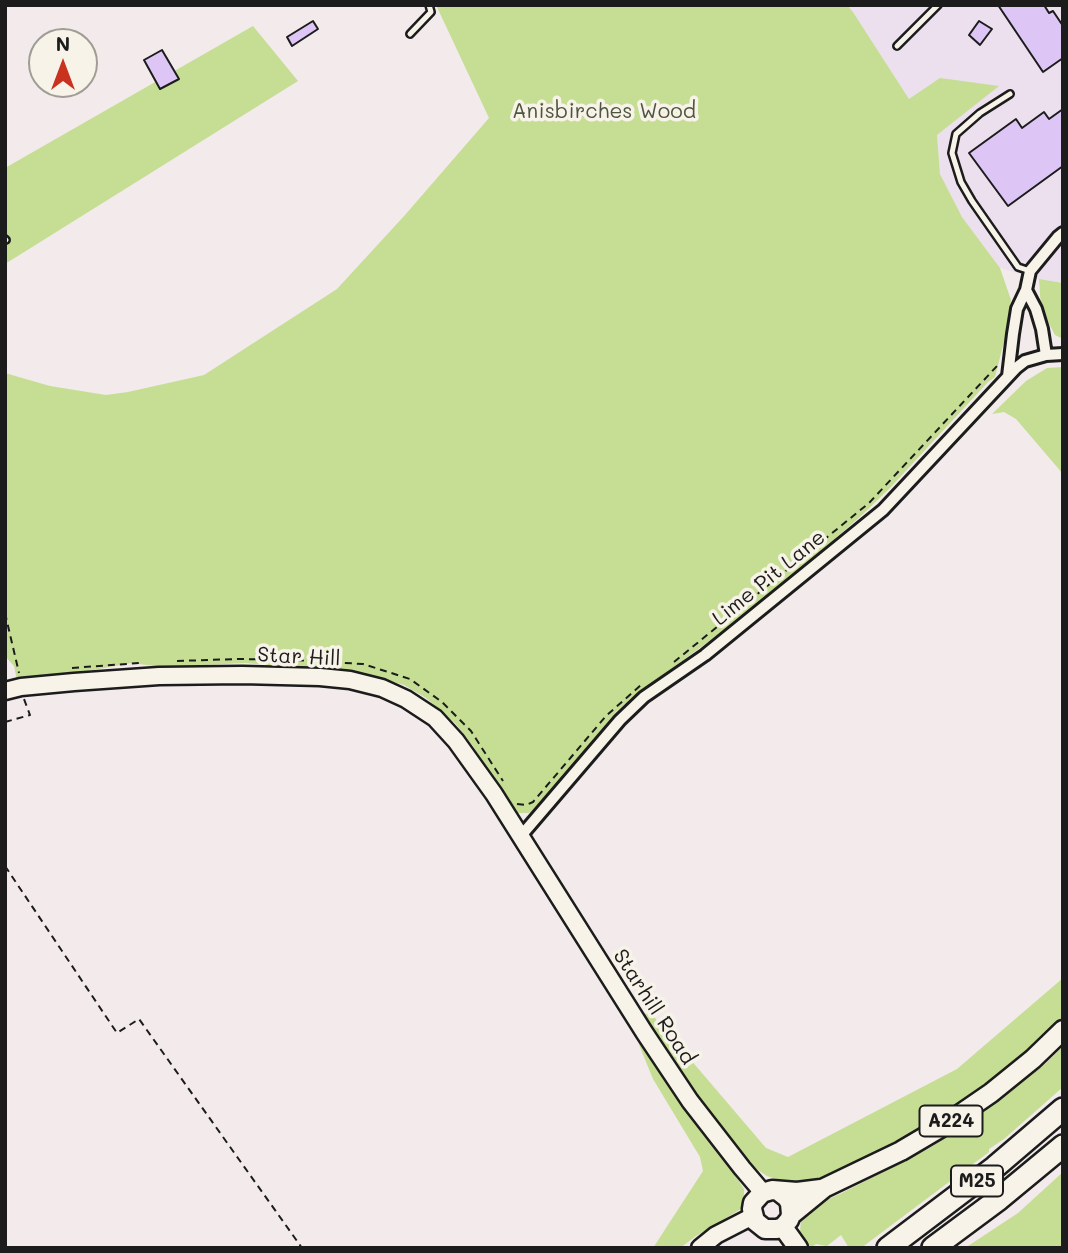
<!DOCTYPE html>
<style>
body{margin:0}
#map{position:relative;width:1068px;height:1253px;overflow:hidden;background:#f2eaeb;font-family:Mali,sans-serif}
canvas{display:block}
.frame{position:absolute;inset:0;border:7px solid #1c1c1c;pointer-events:none}
.north{position:absolute;left:28px;top:28px;width:70px;height:70px;box-sizing:border-box;background:#f7f3e8;border:2px solid #9f9d96;border-radius:50%;rotate:0deg;font-size:19px;font-weight:700;line-height:28px;text-align:center;color:#1c1c1c}
.north::after{content:'';display:block;margin:auto;width:24px;height:32px;background:#c8321e;clip-path:polygon(50% 0,100% 100%,50% 72%,0 100%)}
</style>
<div id="map">
<canvas width="1068" height="1253"></canvas>
<div class="frame"></div>
<div class="north">N</div>
</div>
<script>
const context = document.querySelector('canvas').getContext('2d');
context.lineJoin = 'round';
function paint(path, color) {
  context.fillStyle = color;
  context.fill(path, 'evenodd');
}
function shape(rows) {
  const path = new Path2D();
  for (const r of rows) {
    path.moveTo(r[0], r[1]);
    for (let i = 2; i < r.length; i += 2) path.lineTo(r[i], r[i + 1]);
  }
  return path;
}
function strokePath(path, color, width, dash) {
  context.strokeStyle = color;
  context.lineWidth = width;
  context.lineCap = dash ? 'butt' : 'round';
  context.setLineDash(dash || []);
  context.stroke(path);
}
function drawText(font, color, halo, rows, align = 'center') {
  context.font = font + ' Mali,sans-serif';
  context.lineWidth = 7;
  context.setLineDash([]);
  context.textBaseline = 'middle';
  context.strokeStyle = halo;
  context.fillStyle = color;
  for (const [text, x, y, turn = 0] of rows) {
    context.save();
    context.translate(x, y);
    context.rotate((+turn || 0) * Math.PI / 180);
    context.textAlign = isNaN(turn) ? turn : align;
    if (halo) context.strokeText(text, 0, 0);
    context.fillText(text, 0, 0);
    context.restore();
  }
}
const built = shape([
 [847,5,1063,5,1063,283,1038,279,1000,268,962,217,940,174,937,135,998,86,909,99,853,12]
]);
const green = shape([
 [436,5,847,5,853,12,909,99,940,78,999,86,937,135,940,174,962,217,1000,268,1011,300,1006,334,995,377,988,382,890,488,861,516,801,568,730,626,634,696,616,712,545,798,529,813,518,813,508,807,473,746,455,723,426,698,404,685,361,673,245,663,163,667,131,663,72,674,17,680,14,666,5,656,5,373,50,386,106,395,128,392,204,375,337,289,405,215,489,118],
 [253,26,298,81,5,264,5,168],
 [1039,279,1063,283,1063,339,1055,335,1041,308],
 [1063,367,1063,474,1016,419,1004,412,992,414,1026,381,1047,368],
 [1063,978,1063,1016,1025,1052,979,1090,940,1117,852,1165,821,1178,797,1183,782,1181,767,1176,749,1164,677,1069,640,1011,655,1018,766,1148,788,1157,957,1069],
 [629,1020,680,1101,721,1154,744,1189,744,1197,741,1209,696,1236,680,1248,653,1248,703,1171,700,1157,653,1079],
 [1063,1046,1063,1087,1004,1139,989,1149,989,1152,861,1248,849,1248,841,1235,827,1246,816,1244,811,1248,800,1232,801,1220,807,1208,840,1194,931,1147,971,1121,1003,1097,1046,1063],
 [1063,1172,1063,1248,965,1248,1018,1213]
]);
const building = shape([
 [998,5,1044,5,1049,13,1053,11,1063,26,1063,58,1043,72,998,5],
 [313,21,318,29,292,46,287,37,313,21],
 [979,21,992,29,980,45,969,35,979,21],
 [162,50,179,79,160,89,144,60,162,50],
 [1063,109,1063,166,1008,206,969,153,1016,119,1022,128,1044,112,1049,119,1063,109]
]);
const path = shape([
 [5,613,19,673],
 [177,661,238,659,293,660,363,664,410,679,442,702,471,731,503,781],
 [674,662,869,503,997,366],
 [72,668,140,663],
 [5,722,30,715,24,699],
 [517,804,526,805,533,802,606,716,641,685],
 [5,866,117,1033,139,1019,302,1248]
]);
const lane = shape([
 [410,34,431,12,429,5],
 [897,46,938,5],
 [1010,94,980,113,956,134,952,153,961,182,972,201,1018,267,1030,271],
 [5,239,6,240]
]);
const street = shape([
 [1026,290,1036,309,1042,329,1046,355],
 [1008,376,1013,334,1017,309,1026,290,1030,271,1058,237,1063,233],
 [520,837,620,720,644,697,705,655,883,510,1016,368,1025,361,1046,355,1063,354]
]);
const secondary = shape([
 [5,691,21,687,74,682,159,676,242,675,320,677,350,680,382,688,406,699,435,718,456,741,494,794,644,1032,690,1101,742,1168,759,1188,762,1193],
 [700,1248,716,1235,753,1216]
]);
const primary = shape([
 [778,1191,787,1198,790,1203,791,1215,789,1220,783,1227,777,1229,765,1229,755,1221,752,1209,753,1203,762,1193,772,1190,797,1192,821,1189],
 [791,1215,824,1188,901,1151,940,1128,991,1093,1033,1059,1063,1030],
 [783,1227,798,1248]
]);
const highway = shape([
 [888,1248,995,1167,1063,1109],
 [933,1248,999,1199,1063,1146]
]);
const shields = [
 [951,1121,63],
 [977,1181,52]
];
const shieldNames = [
 ["A224",951,1121],
 ["M25",977,1181]
];
const parkNames = [
 ["Anisbirches Wood",604,112]
];
const streetNames = [
 ["Lime Pit Lane",769,578,-39],
 ["Star Hill",299,657,3],
 ["Starhill Road",654,1007,57]
];
paint(built, '#ecdfee');
paint(green, '#c5de94');
paint(building, '#ddc5f5');
strokePath(building, '#1c1c1c', 2);
strokePath(lane, '#1c1c1c', 10);
strokePath(street, '#1c1c1c', 16);
strokePath(secondary, '#1c1c1c', 21);
strokePath(primary, '#1c1c1c', 23);
strokePath(highway, '#1c1c1c', 26);
strokePath(path, '#1c1c1c', 2, [7, 5]);
strokePath(lane, '#f7f3e8', 5);
strokePath(street, '#f7f3e8', 10);
strokePath(secondary, '#f7f3e8', 16);
strokePath(primary, '#f7f3e8', 18);
strokePath(highway, '#f7f3e8', 21);
for (const [x, y, w] of shields) {
  const box = new Path2D();
  box.roundRect(x - w / 2, y - 15.5, w, 31, 5);
  context.fillStyle = '#f7f3e8';
  context.fill(box);
  strokePath(box, '#1c1c1c', 2);
}
drawText('bold 19px', '#1c1c1c', null, shieldNames);
drawText('21px', '#4f5640', '#f7f3e8', parkNames);
drawText('21px', '#1c1c1c', '#f7f3e8', streetNames);
</script>
